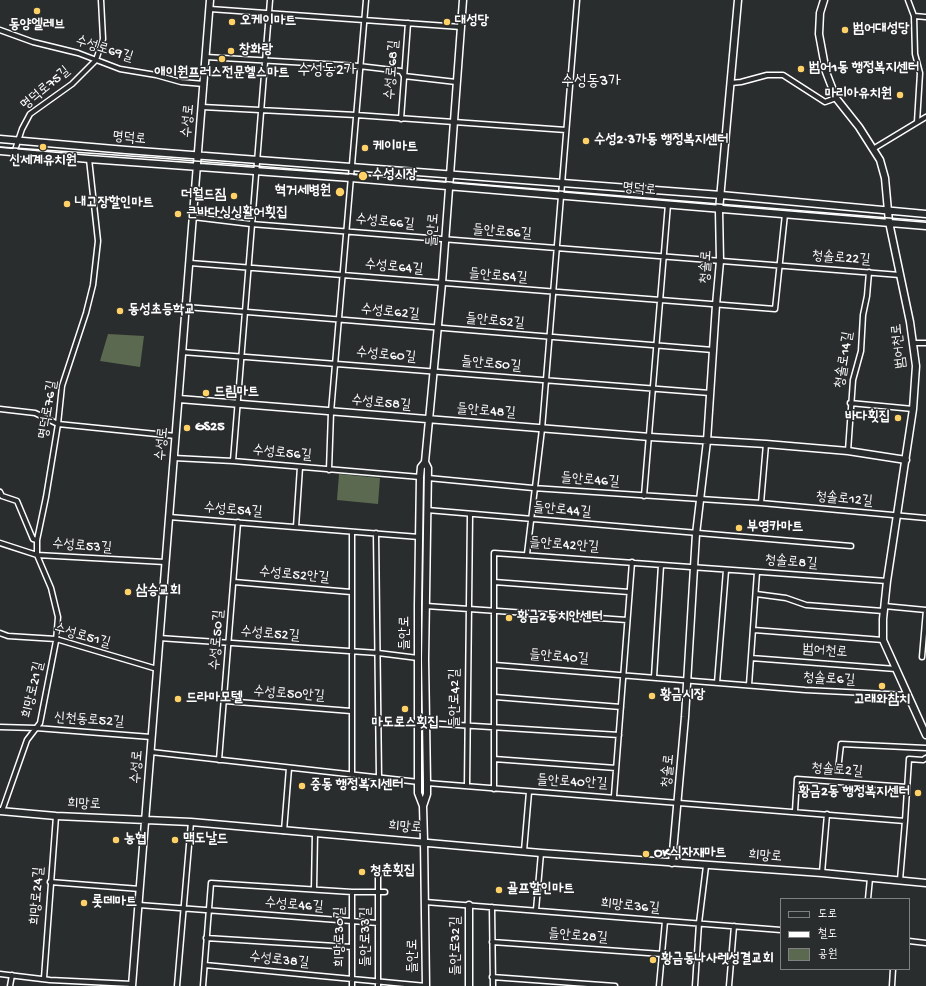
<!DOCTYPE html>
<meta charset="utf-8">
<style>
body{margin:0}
#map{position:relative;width:926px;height:986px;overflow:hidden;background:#2a2d2e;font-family:"Gochi Hand","Poor Story",sans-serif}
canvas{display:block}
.legend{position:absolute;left:780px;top:898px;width:130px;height:72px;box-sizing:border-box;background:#2a2d2e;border:1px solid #7f8182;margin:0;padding:5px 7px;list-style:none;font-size:12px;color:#fff}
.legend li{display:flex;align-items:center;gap:8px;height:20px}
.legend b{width:20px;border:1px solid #7f8182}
</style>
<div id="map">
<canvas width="926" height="986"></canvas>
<ul class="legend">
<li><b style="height:5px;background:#2a2d2e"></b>도로</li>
<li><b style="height:5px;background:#fff"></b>철도</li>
<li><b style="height:11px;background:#5b6951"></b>공원</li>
</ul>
</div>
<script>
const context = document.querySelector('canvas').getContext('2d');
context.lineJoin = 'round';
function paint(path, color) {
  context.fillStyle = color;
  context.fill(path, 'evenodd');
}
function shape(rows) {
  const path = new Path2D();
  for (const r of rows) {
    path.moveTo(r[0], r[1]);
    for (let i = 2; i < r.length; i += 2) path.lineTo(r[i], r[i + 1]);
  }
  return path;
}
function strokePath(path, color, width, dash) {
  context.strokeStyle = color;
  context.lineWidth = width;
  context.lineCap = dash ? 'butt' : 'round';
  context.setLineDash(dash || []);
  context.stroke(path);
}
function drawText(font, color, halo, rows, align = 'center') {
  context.font = font + ' "Gochi Hand","Poor Story",sans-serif';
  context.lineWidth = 3;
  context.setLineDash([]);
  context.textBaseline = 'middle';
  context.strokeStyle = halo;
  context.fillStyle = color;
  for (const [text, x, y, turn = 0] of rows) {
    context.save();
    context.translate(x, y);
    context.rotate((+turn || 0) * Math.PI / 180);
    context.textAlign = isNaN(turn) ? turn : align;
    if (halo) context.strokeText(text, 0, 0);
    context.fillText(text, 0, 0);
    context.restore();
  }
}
const green = shape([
 [108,334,144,336,140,367,100,361],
 [339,474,380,478,378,504,337,500]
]);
const street = shape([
 [908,0,914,16,926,17],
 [210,9,461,27],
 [914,16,915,54,920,73,917,122],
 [0,30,33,42,78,53,120,69,156,75,181,82,204,84],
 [206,57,359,66,401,71,404,76,456,82],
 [731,83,741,82,767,75,783,75,825,102,836,98],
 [202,107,356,115,566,130],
 [401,119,408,23],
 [873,149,926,117],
 [14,153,22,129,30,114,72,84,96,60,103,39,101,0],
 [193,217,251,224,900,275],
 [190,263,775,309,785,214],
 [186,307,713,350],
 [913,343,926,343],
 [182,352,710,393],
 [850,403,913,409],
 [0,409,35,413,58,424,176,436],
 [848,451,853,380,861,351,863,315,867,296,869,272],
 [174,458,233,461,420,477],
 [233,461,270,0],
 [329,470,331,412,366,0],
 [428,478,533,488,761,503,926,518],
 [0,492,2,496,17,501,30,532,33,539,37,540],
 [644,496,668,204],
 [761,503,766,444],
 [427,510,851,546],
 [169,517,419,537],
 [296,527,300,467],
 [376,533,379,778],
 [0,543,37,555,165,562],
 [527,554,542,429,577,0],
 [234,582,351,592],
 [494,582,629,592],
 [756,594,786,598,806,605,883,611],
 [426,606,627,620],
 [884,606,926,610],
 [754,630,883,640],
 [0,633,8,636,56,639,157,669],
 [159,638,378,653,418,658],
 [922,657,926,610],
 [751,658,896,669],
 [495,665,805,690,908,695],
 [654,677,661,565],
 [717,683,726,570],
 [749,685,757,572],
 [495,697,621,707],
 [225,701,351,711],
 [426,723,619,735],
 [0,727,36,728,151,737],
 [151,752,419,782],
 [494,759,616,768],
 [219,760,238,522],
 [838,770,841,744,926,748],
 [352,775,352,532],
 [427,783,905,821,909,759,923,760,926,758],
 [467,786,470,514],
 [494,789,494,553,887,581],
 [614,796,632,562],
 [2,811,27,740,40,723,56,641,58,617,51,588,37,555,37,540,46,497,58,424,62,386,86,313,93,285,98,241,89,159],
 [795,811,797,779,907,787],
 [284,831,289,768],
 [524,851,529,792],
 [822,873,827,814],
 [378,876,378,986],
 [900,880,905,821],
 [50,882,140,889],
 [314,889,315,833],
 [352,892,385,892],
 [868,899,870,878],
 [425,902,781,930],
 [139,905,378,923],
 [492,907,493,986],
 [536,910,541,853],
 [206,938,352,947],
 [909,941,926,943],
 [492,942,662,954],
 [205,965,426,986],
 [0,974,50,980,132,984],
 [492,977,615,986],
 [44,978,56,816],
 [10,986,12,975],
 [177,986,191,822],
 [203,986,211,883,352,892,352,986],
 [659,986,665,921],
 [695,986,699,923,706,866],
 [729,986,734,926],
 [892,986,893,969]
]);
const secondary = shape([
 [824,0,820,13,819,34,826,72,836,98,859,127,880,160,885,178,889,222,910,322,916,366,913,409,887,581,883,619,883,640,926,735],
 [0,139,126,150,721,195,926,214],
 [0,151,89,159,351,178,926,226],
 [179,399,650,437,766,444,848,451,906,460],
 [425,462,421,467,420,477,418,605,418,793,423,806,424,841,426,986],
 [423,806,427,794,427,783,425,659,428,468,425,462,442,283,463,0],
 [0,811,56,816,191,822,541,853,822,873,926,883],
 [672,863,685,717,696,534,707,441,716,305,720,261,719,210,738,0],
 [469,905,469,986],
 [132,986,210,0]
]);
const rail = shape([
 [0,147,159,158,926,221]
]);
const markers = [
 [37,11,4,"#ffd166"],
 [232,22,4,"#ffd166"],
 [447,22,4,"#ffd166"],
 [845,30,4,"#ffd166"],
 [231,51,4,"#ffd166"],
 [222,59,4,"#ffd166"],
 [801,69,4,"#ffd166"],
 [900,95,4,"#ffd166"],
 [586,141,4,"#ffd166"],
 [43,147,4,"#ffd166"],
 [365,148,4,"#ffd166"],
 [363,176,5,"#ffd166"],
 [340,192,5,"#ffd166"],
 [234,196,4,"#ffd166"],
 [67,204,4,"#ffd166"],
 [178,214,4,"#ffd166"],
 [120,311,4,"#ffd166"],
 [206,393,4,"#ffd166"],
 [898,418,4,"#ffd166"],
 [187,428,4,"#ffd166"],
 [739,528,4,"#ffd166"],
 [128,592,4,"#ffd166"],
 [509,618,4,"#ffd166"],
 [882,686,4,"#ffd166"],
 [652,696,4,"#ffd166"],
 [178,699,4,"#ffd166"],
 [405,709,4,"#ffd166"],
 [302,786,4,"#ffd166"],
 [918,793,4,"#ffd166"],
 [116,840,4,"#ffd166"],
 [175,840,4,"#ffd166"],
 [646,854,4,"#ffd166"],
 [362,872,4,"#ffd166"],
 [499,890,4,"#ffd166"],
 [84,903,4,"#ffd166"],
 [653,960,4,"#ffd166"]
];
const poiNames = [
 ["오케이마트",240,22],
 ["대성당",455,22],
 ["동양엘레브",37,26,"center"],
 ["범어대성당",853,30],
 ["창화랑",239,51],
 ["범어1동 행정복지센터",809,69],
 ["애이원프러스전문헬스마트",222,74,"center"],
 ["마리아유치원",892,95,"right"],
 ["수성2·3가동 행정복지센터",594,141],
 ["케이마트",373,148],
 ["신세계유치원",43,162,"center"],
 ["수성시장",372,176],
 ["혁거세병원",331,192,"right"],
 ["더월드짐",226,196,"right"],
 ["내고장할인마트",75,204],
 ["큰바다싱싱활어횟집",186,214],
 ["동성초등학교",128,311],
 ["드림마트",214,393],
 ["바다횟집",890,418,"right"],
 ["GS25",195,428],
 ["부영카마트",747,528],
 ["삼승교회",136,592],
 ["황금2동치안센터",517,618],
 ["황금시장",660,696],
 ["드라마모텔",186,699],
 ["고래와참치",882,701,"center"],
 ["마도로스횟집",405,724,"center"],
 ["중동 행정복지센터",310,786],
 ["황금2동 행정복지센터",910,793,"right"],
 ["농협",124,840],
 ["맥도날드",183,840],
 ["OK식자재마트",654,854],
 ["청춘횟집",370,872],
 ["골프할인마트",507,890],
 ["롯데마트",92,903],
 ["황금동나사렛성결교회",661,960]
];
const streetNames = [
 ["수성로69길",104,50,17],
 ["수성로68길",393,70,-86],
 ["명덕로75길",46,89,-40],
 ["수성로",189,121,-85],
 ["명덕로",129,139,5],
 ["명덕로",639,190,5],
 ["수성로66길",385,223,5],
 ["들안로",434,230,-86],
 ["들안로56길",502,233,4],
 ["청솔로22길",841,259,4],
 ["청솔로",707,267,-87],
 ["수성로64길",394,268,5],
 ["들안로54길",498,277,4],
 ["수성로62길",390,313,5],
 ["들안로52길",495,322,5],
 ["범어천로",900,346,-96],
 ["수성로60길",386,356,5],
 ["청솔로14길",845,360,-81],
 ["들안로50길",491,365,5],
 ["수성로58길",381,404,5],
 ["명덕로76길",49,410,-81],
 ["들안로48길",486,412,4],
 ["수성로",163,444,-85],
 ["수성로56길",282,454,5],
 ["들안로46길",590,481,4],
 ["청솔로12길",844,500,5],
 ["수성로54길",233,511,4],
 ["들안로44길",562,511,5],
 ["들안로42안길",564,546,4],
 ["수성로53길",82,547,4],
 ["청솔로8길",791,563,4],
 ["수성로52안길",294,576,5],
 ["들안로",406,633,-90],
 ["수성로52길",270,635,4],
 ["수성로51길",82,637,15],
 ["수성로50길",218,640,-86],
 ["범어천로",825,652,4],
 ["들안로40길",559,658,4],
 ["청솔로6길",829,680,3],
 ["희망로21길",34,690,-77],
 ["수성로50안길",289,695,4],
 ["들안로42길",456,698,-90],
 ["신천동로52길",89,721,4],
 ["수성로",138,767,-86],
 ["청솔로",669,771,-85],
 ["청솔로2길",837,771,4],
 ["들안로40안길",572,783,3],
 ["희망로",84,805,2],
 ["희망로",405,828,4],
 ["희망로",765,857,4],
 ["희망로24길",38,896,-86],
 ["수성로46길",294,906,4],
 ["희망로36길",630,907,5],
 ["희망로30길",341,937,-90],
 ["들안로33길",367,937,-90],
 ["들안로28길",578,937,4],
 ["들안로32길",457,946,-90],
 ["들안로",414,956,-90],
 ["수성로38길",279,961,6]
];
const quarterNames = [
 ["수성동2가",327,72],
 ["수성동3가",591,83]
];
paint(green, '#5b6951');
strokePath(street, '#fff', 7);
strokePath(secondary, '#fff', 9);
strokePath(street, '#2a2d2e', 4);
strokePath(secondary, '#2a2d2e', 6);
strokePath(rail, '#fff', 1.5);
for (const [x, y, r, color] of markers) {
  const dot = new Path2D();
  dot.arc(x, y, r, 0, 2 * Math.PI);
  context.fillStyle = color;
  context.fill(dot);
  strokePath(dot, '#2a2d2e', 1.5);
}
drawText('bold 14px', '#fff', '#2a2d2e', poiNames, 'left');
drawText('14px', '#fff', '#2a2d2e', streetNames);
drawText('16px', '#fff', '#2a2d2e', quarterNames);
</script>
